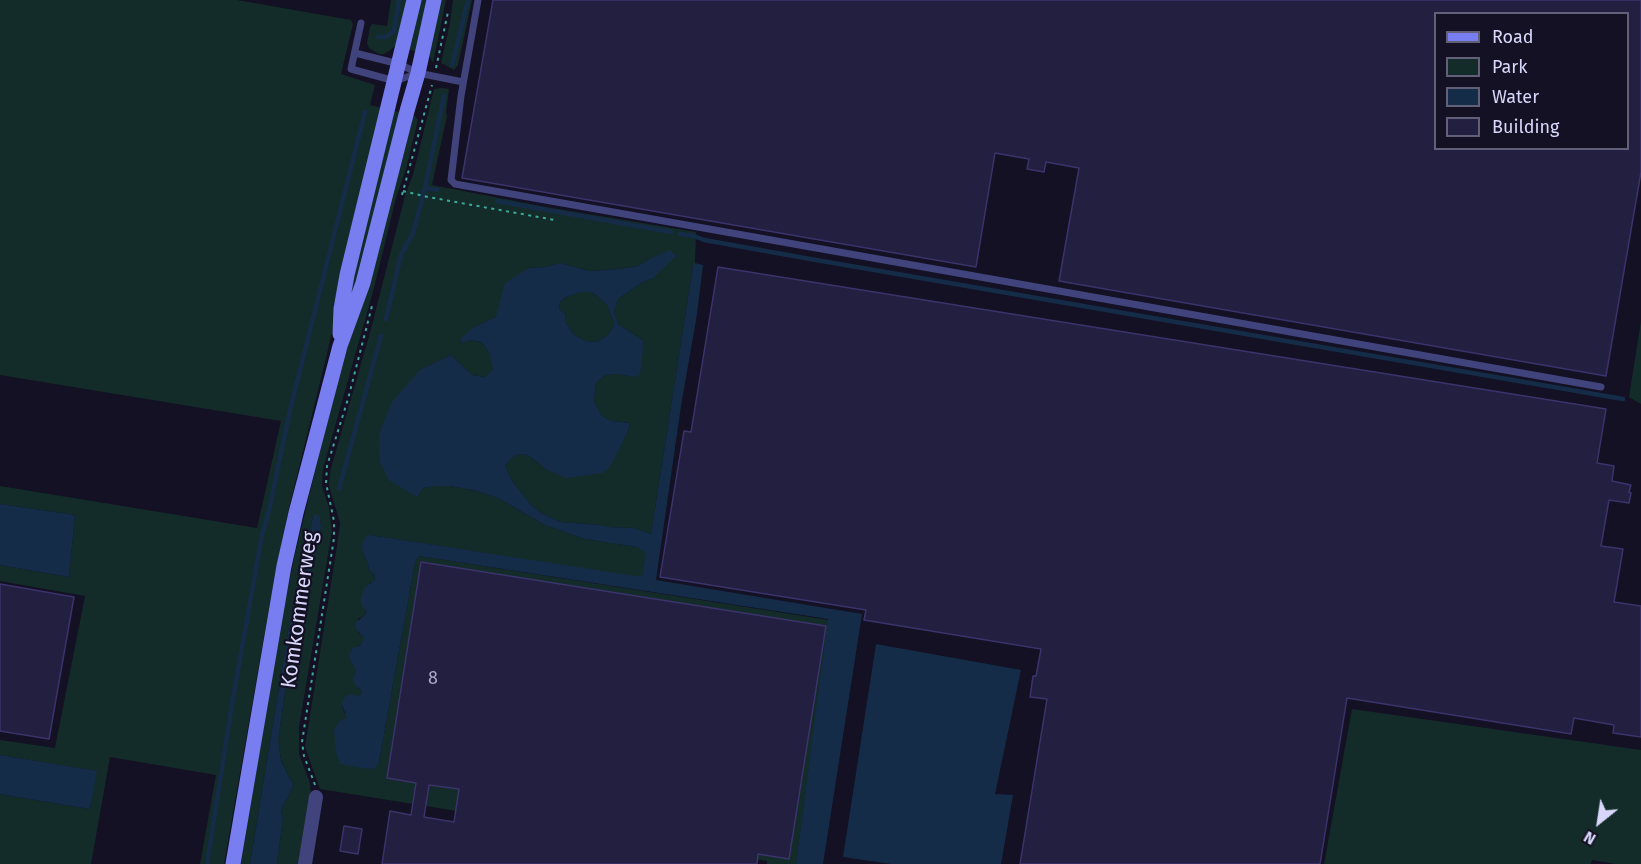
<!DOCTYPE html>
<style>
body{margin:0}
#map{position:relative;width:1641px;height:864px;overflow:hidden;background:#131123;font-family:"Fira Sans",sans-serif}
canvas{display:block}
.legend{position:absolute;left:1434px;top:12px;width:195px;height:138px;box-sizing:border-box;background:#131123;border:2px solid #626079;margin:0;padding:8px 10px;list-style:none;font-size:18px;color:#d8d7fb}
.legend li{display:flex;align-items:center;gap:12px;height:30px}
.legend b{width:30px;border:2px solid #626079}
.north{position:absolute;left:1569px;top:792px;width:60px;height:60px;-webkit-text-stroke:4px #131123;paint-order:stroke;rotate:210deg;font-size:16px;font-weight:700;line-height:24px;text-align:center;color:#d8d7fb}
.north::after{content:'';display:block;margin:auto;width:21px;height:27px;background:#d8d7fb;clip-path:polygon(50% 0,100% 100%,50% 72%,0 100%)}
</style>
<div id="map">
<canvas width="1641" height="864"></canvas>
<ul class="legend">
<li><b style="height:8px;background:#787df0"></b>Road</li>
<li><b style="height:16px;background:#142c29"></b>Park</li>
<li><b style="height:16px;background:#152c48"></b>Water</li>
<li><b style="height:16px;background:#231f41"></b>Building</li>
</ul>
<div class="north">N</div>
</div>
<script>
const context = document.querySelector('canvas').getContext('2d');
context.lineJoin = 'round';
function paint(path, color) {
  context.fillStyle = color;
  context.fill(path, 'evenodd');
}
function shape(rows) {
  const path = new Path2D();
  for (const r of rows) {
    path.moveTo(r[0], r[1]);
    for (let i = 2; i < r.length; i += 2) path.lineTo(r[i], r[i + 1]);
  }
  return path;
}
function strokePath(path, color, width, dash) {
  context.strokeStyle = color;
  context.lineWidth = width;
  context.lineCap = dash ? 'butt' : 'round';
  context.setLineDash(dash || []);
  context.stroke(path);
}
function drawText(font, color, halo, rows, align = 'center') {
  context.font = font + ' "Fira Sans",sans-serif';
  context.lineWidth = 4.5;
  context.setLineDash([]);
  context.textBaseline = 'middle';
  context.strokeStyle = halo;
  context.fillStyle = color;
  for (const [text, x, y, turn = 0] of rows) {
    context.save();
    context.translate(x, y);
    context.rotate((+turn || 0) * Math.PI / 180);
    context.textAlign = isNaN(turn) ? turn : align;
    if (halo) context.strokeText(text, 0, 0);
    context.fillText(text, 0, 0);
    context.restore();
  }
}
const green = shape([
 [0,0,237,0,351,20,353,24,341,74,375,85,370,105,383,108,326,358,289,508,275,574,224,864,200,864,216,775,110,757,91,864,0,864,0,794,90,809,96,771,0,755,0,740,55,748,85,596,0,581,0,565,69,577,75,515,0,504,0,486,257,528,281,421,0,375],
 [391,0,410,0,396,45,389,51,384,54,379,54,369,48,367,43,370,27,372,24,387,26],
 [418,0,431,0,418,52,407,49],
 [439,0,446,0,433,63,428,53],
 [453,0,472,0,458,65,454,70,441,63,450,23],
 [442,88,449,89,446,112,447,116,432,185,546,207,696,232,695,263,693,266,651,534,634,528,608,527,601,525,560,522,541,513,530,504,511,479,505,466,509,460,519,454,528,455,547,470,621,444,630,427,629,423,612,421,602,416,594,401,596,383,605,375,616,374,636,377,644,341,618,324,614,311,618,299,641,283,653,278,651,258,638,266,618,269,590,271,560,263,546,267,529,268,496,317,474,327,468,340,482,342,490,354,494,368,485,377,472,375,451,355,421,369,411,492,417,497,423,488,434,486,449,486,473,490,498,498,545,525,585,539,637,547,647,553,642,578,370,535,363,553,368,564,369,570,374,574,375,578,374,581,369,584,365,615,358,619,358,632,363,637,363,640,361,645,357,646,352,663,356,671,358,688,361,690,362,693,361,695,342,705,344,712,379,762,415,562,419,556,829,620,796,864,767,864,767,861,320,789,305,747,337,546,340,523,329,486,330,472,371,329,406,192,413,175,434,89],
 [391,110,402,113,364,266,346,306],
 [410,115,415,116,418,120,406,169,396,198,374,288,323,469,322,486,329,508,332,531,299,727,299,754,310,783,311,798,298,864,277,864,283,817,281,812,282,808,294,785,289,777,281,759,278,741,285,692,306,583,315,560,321,528,320,517,313,517,299,576,288,632,250,864,241,864,280,627,295,554,337,381,365,289],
 [581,292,592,292,607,305,613,320,614,326,609,334,597,342,585,341,573,334,566,323,565,314,559,309,560,302,566,297],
 [1641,321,1641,404,1629,397],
 [1352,709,1641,750,1641,864,1616,864,1592,860,1591,864,1324,864]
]);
const water = shape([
 [670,250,676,256,653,278,641,283,618,299,614,311,618,324,644,341,640,374,636,377,616,374,605,375,596,383,594,401,602,416,612,421,629,423,630,427,610,467,602,473,566,478,547,470,528,455,519,454,509,460,505,466,511,479,530,504,541,513,560,522,601,525,608,527,634,528,651,534,693,266,695,263,703,265,697,314,681,406,656,580,862,614,823,864,796,864,828,619,419,556,415,562,379,762,375,768,368,769,340,764,336,752,334,730,340,721,347,718,342,705,344,698,350,694,358,696,361,695,362,693,361,690,355,685,353,679,356,671,350,659,349,655,353,648,361,645,363,640,363,637,356,629,356,622,365,615,366,611,361,604,361,598,365,587,374,581,375,578,374,574,369,570,368,564,363,553,362,545,366,537,370,535,642,577,646,553,637,547,585,539,545,525,498,498,473,490,449,486,434,486,423,488,417,497,389,480,380,462,379,440,381,428,392,402,421,369,451,355,472,375,485,377,493,369,490,354,482,342,469,340,462,343,461,338,474,327,496,317,505,283,529,268,546,267,560,263,590,271,618,269,638,266,651,258],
 [581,292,592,292,607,305,613,320,614,326,609,334,597,342,585,341,573,334,566,323,565,314,559,309,560,302,566,297],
 [0,504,75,515,69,577,0,565],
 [315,514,320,517,321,528,315,560,306,583,285,692,278,741,281,760,289,777,294,785,282,808,281,812,283,817,277,864,250,864,288,632,299,576,313,517],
 [876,644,1021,670,995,794,1013,795,1001,864,891,864,843,857],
 [0,755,97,771,90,809,0,794]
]);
const stream = shape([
 [378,37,386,37,394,31,399,0],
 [452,65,468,0],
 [425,188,437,190],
 [497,201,671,232],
 [680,234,694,236,704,240,816,260,1623,399],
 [386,319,401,255,413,233,425,188,444,96],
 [339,489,381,336],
 [207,864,232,704,262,535,269,511,290,410,365,112]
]);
const building = shape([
 [493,0,1641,0,1641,172,1606,376,1059,281,1079,168,1046,162,1044,172,1027,169,1029,159,995,153,976,267,462,178,493,0],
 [1436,14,1628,14,1628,148,1436,148,1436,14],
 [718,267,1606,409,1597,463,1614,466,1612,481,1631,485,1629,492,1631,493,1629,503,1609,500,1601,546,1623,549,1614,602,1641,606,1641,737,1613,733,1614,725,1574,718,1571,734,1347,698,1320,864,1020,864,1047,699,1030,697,1033,676,1036,676,1041,649,864,620,866,610,660,577,684,431,691,432,718,267],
 [421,562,826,626,789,859,758,854,757,864,382,864,390,811,411,815,416,783,387,778,421,562],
 [429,785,459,789,454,822,424,817,429,785],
 [0,584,74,597,49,739,0,731,0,584],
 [344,826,362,829,358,854,340,851,344,826]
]);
const path = shape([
 [436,68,448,12],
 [403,191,428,197,555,220],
 [402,195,432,85],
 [315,785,304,756,302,742,334,538,334,521,326,483,327,466,348,399,373,302]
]);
const service = shape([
 [478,0,461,96,451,180,455,184,1601,387],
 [361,23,351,69,395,81,416,74],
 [355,53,399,64,418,73,463,82]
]);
const minor = shape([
 [305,864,316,797]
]);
const secondary = shape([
 [340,334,341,309,347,275,414,0],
 [233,864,284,566,296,513,340,346,363,283,407,111,418,73,434,0]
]);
const numberNames = [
 ["8",433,679]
];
const streetNames = [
 ["Komkommerweg",300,610,-82]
];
paint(green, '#142c29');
paint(water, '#152c48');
strokePath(stream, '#152c48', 4.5);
paint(building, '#231f41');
strokePath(building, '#3b336b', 1.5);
strokePath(path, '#3ca99b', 2, [3, 4.5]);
strokePath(service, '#41437c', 7);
strokePath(minor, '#41437c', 14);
strokePath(secondary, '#787df0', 15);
drawText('18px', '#aba9cc', null, numberNames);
drawText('21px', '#d8d7fb', '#131123', streetNames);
</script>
